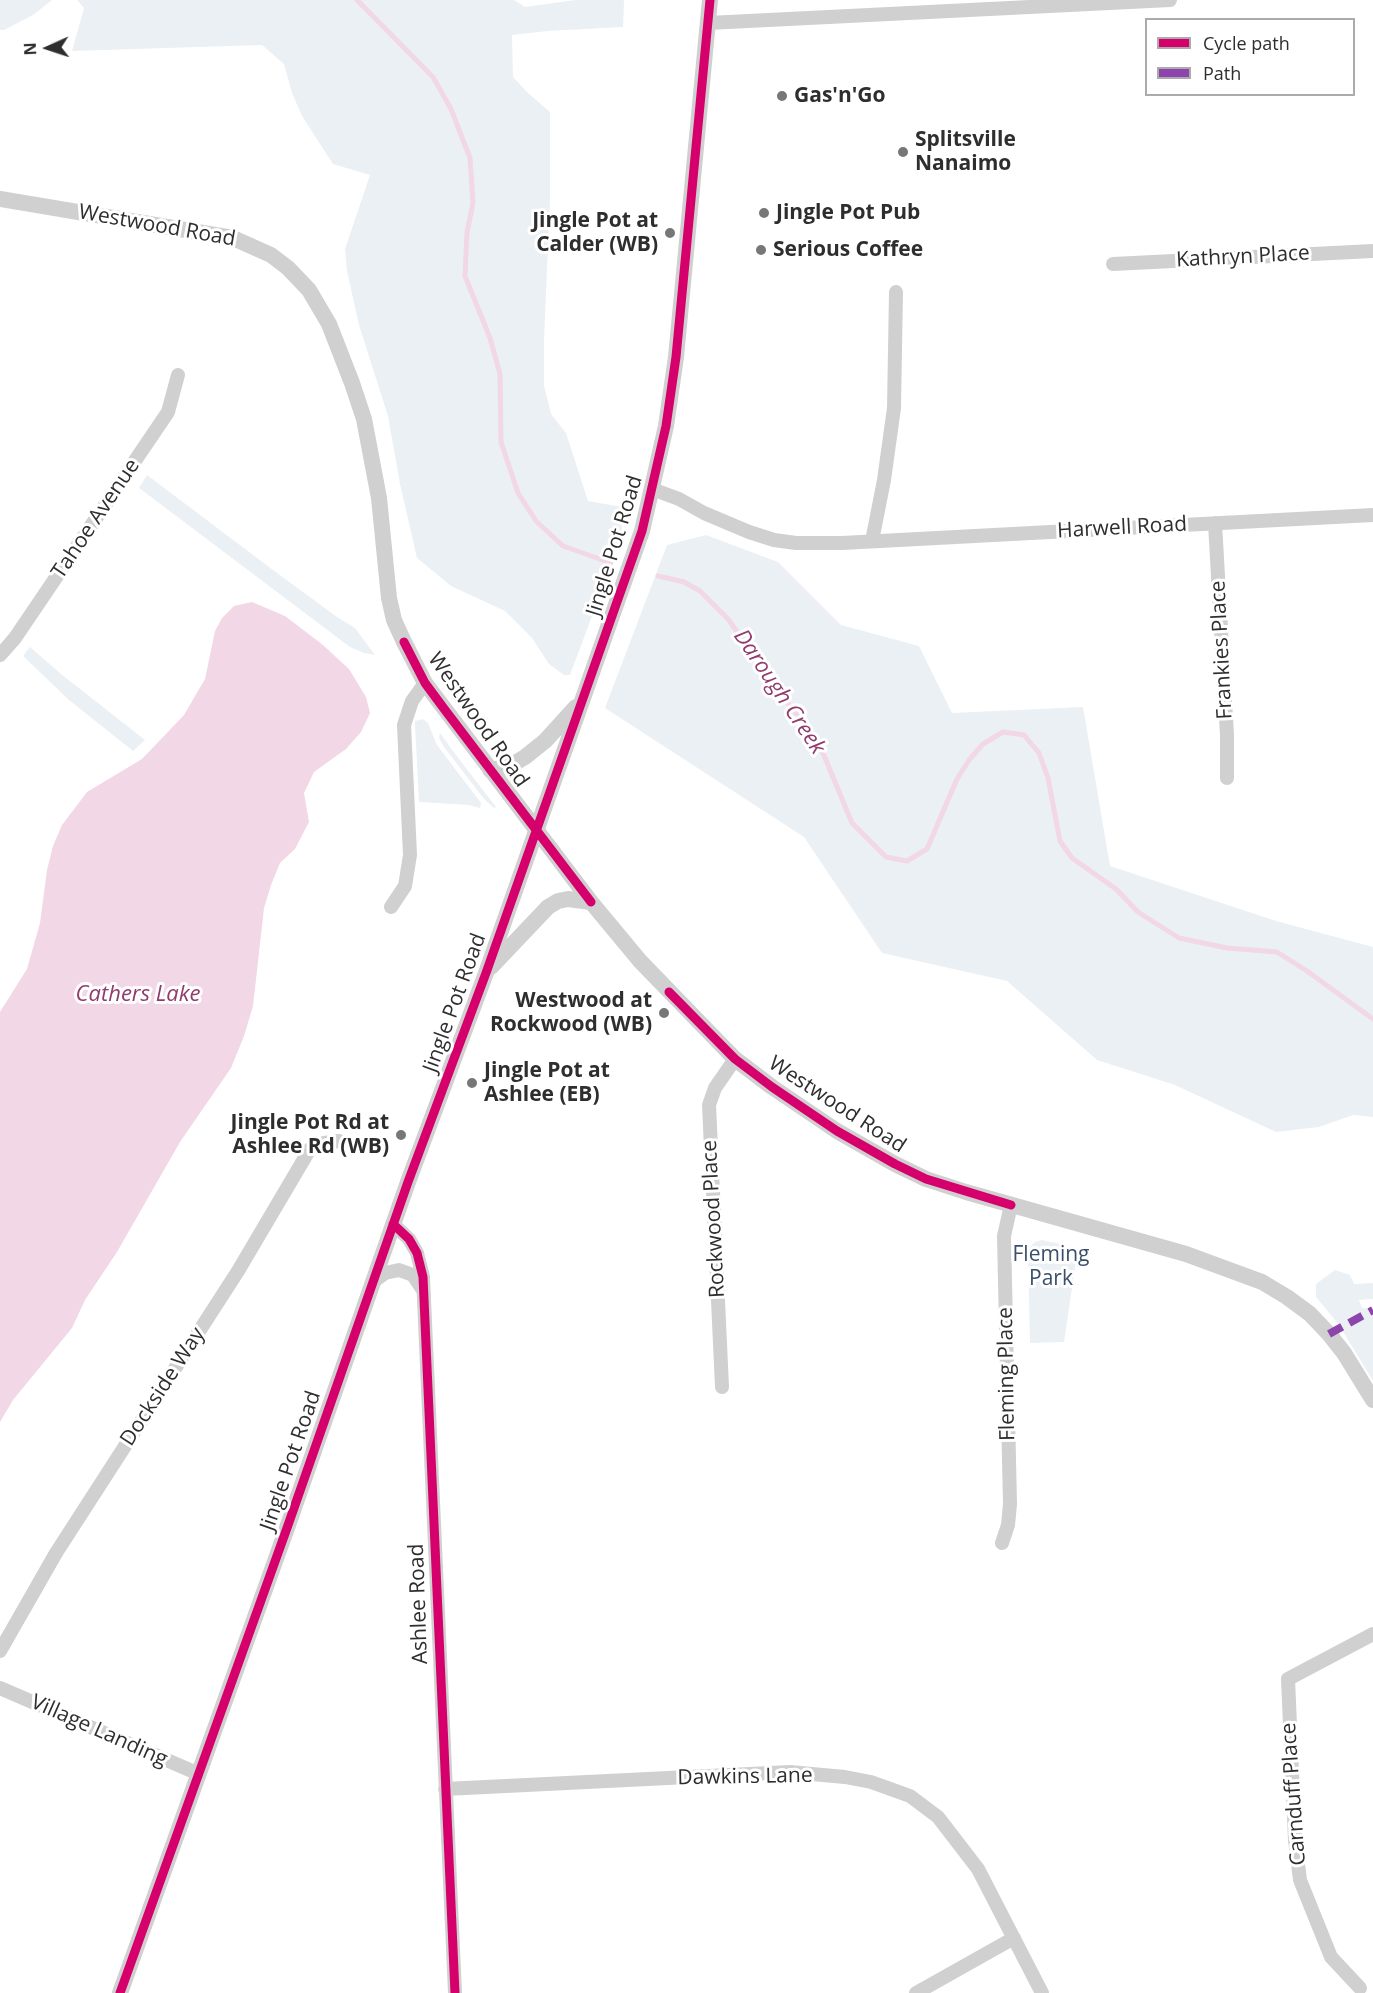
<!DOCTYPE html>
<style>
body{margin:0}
#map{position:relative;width:1373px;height:1993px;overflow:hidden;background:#fff;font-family:"Open Sans",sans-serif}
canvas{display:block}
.legend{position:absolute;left:1145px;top:18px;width:210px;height:78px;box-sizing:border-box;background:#fff;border:2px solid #ababab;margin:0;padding:8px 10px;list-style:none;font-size:18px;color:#2e2e2e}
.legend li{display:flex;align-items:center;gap:12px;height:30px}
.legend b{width:30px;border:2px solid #ababab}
.north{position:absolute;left:18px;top:18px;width:60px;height:60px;-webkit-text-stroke:4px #fff;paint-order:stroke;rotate:267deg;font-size:16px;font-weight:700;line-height:24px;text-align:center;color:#2e2e2e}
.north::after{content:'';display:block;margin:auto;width:21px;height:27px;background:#2e2e2e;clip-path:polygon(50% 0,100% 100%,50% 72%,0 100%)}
</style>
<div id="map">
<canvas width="1373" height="1993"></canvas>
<ul class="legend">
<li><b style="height:8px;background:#d6006c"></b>Cycle path</li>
<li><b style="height:8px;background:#8e44ad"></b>Path</li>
</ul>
<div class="north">N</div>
</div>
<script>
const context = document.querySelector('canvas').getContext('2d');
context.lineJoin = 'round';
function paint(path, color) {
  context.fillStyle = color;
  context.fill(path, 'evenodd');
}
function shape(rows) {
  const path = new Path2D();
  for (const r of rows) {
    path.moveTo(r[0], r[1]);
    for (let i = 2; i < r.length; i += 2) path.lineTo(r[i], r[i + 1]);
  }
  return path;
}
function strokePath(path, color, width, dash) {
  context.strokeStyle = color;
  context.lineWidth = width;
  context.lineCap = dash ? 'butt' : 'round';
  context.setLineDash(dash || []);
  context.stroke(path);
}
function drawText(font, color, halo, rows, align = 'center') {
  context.font = font + ' "Open Sans",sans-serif';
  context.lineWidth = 6;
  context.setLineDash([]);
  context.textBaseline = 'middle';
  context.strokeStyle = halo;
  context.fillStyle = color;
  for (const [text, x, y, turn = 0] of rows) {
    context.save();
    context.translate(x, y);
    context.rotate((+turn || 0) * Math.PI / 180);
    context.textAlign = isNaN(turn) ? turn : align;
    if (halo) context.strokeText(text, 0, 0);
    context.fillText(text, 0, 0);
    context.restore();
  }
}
const green = shape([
 [0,0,52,0,33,15,4,30,0,30],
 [77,0,514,0,525,7,576,0,624,0,623,27,548,31,512,35,513,77,527,92,550,112,550,200,544,340,544,386,551,414,566,433,588,501,622,507,622,536,570,675,564,675,549,664,532,638,505,611,451,586,417,558,400,484,388,416,359,325,347,271,345,249,370,175,333,164,302,116,292,93,284,64,262,45,72,51,84,8],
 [147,475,273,570,337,617,355,628,375,655,364,653,350,647,139,488],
 [706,535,778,562,841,625,919,646,952,713,1083,707,1110,866,1276,921,1373,947,1373,1117,1353,1115,1319,1127,1276,1132,1175,1085,1097,1060,1007,981,882,953,804,837,605,708,667,545],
 [30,647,61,674,145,740,133,751,69,700,23,656],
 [423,719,428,723,437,745,481,803,480,808,469,805,419,802,415,725,415,721],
 [440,733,459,759,496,807,494,808,484,799,444,747,439,738],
 [1042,1240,1078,1248,1064,1342,1030,1343,1028,1253,1030,1247,1035,1242],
 [1335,1270,1350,1275,1354,1284,1373,1283,1373,1299,1359,1300,1362,1308,1373,1309,1373,1381,1339,1325,1316,1297,1316,1284]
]);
const water = shape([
 [252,602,285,616,323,645,349,669,366,697,370,713,361,732,346,749,314,772,304,793,309,822,295,849,280,863,271,885,264,908,253,1006,244,1036,231,1068,180,1142,117,1252,85,1300,72,1328,13,1400,0,1422,0,1012,27,969,40,923,47,870,53,846,62,825,87,792,142,759,184,715,205,679,215,631,222,618,234,606]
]);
const stream = shape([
 [357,0,433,77,451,109,470,158,473,203,467,232,465,276,490,338,500,374,501,442,518,493,536,521,563,546,611,563],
 [658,576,684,582,700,591,728,619,786,701,818,741,852,823,886,857,907,861,927,849,957,779,969,760,983,744,1003,732,1024,735,1039,753,1048,778,1060,841,1072,858,1116,889,1138,912,1179,938,1227,948,1277,952,1307,971,1373,1019]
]);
const minor = shape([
 [708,23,1170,0],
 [1113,264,1373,251],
 [652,489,679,499,704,513,749,532,774,540,796,543,842,543,1373,515],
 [1215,523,1227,735,1227,778],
 [872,541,884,480,894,408,896,292],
 [0,655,15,638,168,412,178,375],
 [391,907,405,886,410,855,404,725,412,701,425,683],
 [393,1224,409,1239,417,1253,423,1277,455,1993],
 [374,1281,385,1273,399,1270,413,1275,423,1290],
 [722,1387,709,1105,715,1088,735,1059],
 [1002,1543,1008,1525,1010,1504,1004,1236,1011,1205],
 [0,1651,56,1553,238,1271,310,1149,324,1143,339,1141],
 [0,1688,199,1774],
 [445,1789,790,1772,845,1777,871,1782,910,1796,938,1817,978,1869,1042,1993],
 [1360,1988,1331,1957,1300,1880,1295,1840,1288,1679,1373,1634],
 [916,1993,1014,1938]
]);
const tertiary = shape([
 [0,199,233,238,271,255,288,268,309,290,329,324,352,383,364,419,379,498,389,598,394,620,404,642,425,683,591,902,640,961,735,1059,772,1087,837,1131,895,1164,926,1179,966,1192,1186,1254,1262,1282,1287,1297,1310,1314,1329,1334,1344,1353,1373,1400],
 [490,770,510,766,525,757,545,741,576,707],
 [491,967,548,907,558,901,568,899,591,902],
 [120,1993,287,1528,408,1182,486,973,642,531,666,426,676,357,710,0]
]);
const quiet = shape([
 [1329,1334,1373,1310]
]);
const cycleway = shape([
 [404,642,425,683,445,710,591,902],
 [669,992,735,1059,772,1087,837,1131,895,1164,926,1179,1011,1205],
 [393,1224,409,1239,417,1253,423,1277,455,1993],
 [120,1993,287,1528,408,1182,486,973,642,531,666,426,676,357,710,0]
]);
const markers = [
 [782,96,6,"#777"],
 [903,152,6,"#777"],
 [764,213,6,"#777"],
 [670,233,6,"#777"],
 [761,250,6,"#777"],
 [664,1013,6,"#777"],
 [472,1083,6,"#777"],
 [401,1135,6,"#777"]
];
const poiNames = [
 ["Gas'n'Go",794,96],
 ["Splitsville",915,140],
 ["Nanaimo",915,164],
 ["Jingle Pot Pub",776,213],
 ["Jingle Pot at",658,221,"right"],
 ["Calder (WB)",658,245,"right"],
 ["Serious Coffee",773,250],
 ["Westwood at",652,1001,"right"],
 ["Rockwood (WB)",652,1025,"right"],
 ["Jingle Pot at",484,1071],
 ["Ashlee (EB)",484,1095],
 ["Jingle Pot Rd at",389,1123,"right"],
 ["Ashlee Rd (WB)",389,1147,"right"]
];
const streetNames = [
 ["Westwood Road",157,226,10],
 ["Kathryn Place",1243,257,-3],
 ["Tahoe Avenue",96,519,-56],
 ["Harwell Road",1122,528,-3],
 ["Jingle Pot Road",615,546,-73],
 ["Frankies Place",1222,650,-93],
 ["Westwood Road",478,720,55],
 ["Jingle Pot Road",455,1003,-70],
 ["Westwood Road",837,1105,33],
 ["Rockwood Place",714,1219,-93],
 ["Fleming Place",1007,1374,-91],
 ["Dockside Way",163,1387,-57],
 ["Jingle Pot Road",291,1461,-71],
 ["Ashlee Road",419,1604,-92],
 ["Village Landing",99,1731,24],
 ["Dawkins Lane",745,1777,-1],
 ["Carnduff Place",1294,1794,-94]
];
const parkNames = [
 ["Fleming",1051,1255],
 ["Park",1051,1279]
];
const waterNames = [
 ["Darough Creek",779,692,56],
 ["Cathers Lake",138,995]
];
paint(green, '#ebf0f5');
paint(water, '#f2d7e6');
strokePath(stream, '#f2d7e6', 5);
strokePath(minor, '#d0d0d0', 14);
strokePath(tertiary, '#d0d0d0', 16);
strokePath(quiet, '#8e44ad', 8, [15, 8]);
strokePath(cycleway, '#d6006c', 9);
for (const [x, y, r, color] of markers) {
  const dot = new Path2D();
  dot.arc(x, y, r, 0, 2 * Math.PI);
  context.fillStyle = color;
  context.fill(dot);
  strokePath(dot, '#fff', 2);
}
drawText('bold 21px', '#2e2e2e', '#fff', poiNames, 'left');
drawText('21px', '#2e2e2e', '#fff', streetNames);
drawText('21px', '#3a4f6a', '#fff', parkNames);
drawText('italic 22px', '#913a6d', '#fff', waterNames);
</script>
